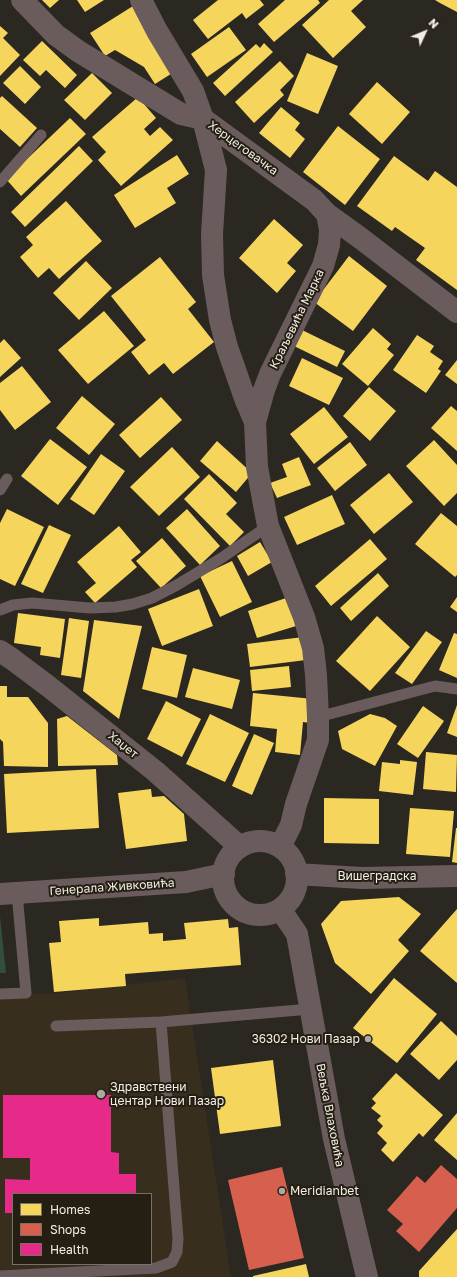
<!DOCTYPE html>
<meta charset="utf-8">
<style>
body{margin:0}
#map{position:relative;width:457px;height:1277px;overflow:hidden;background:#2b2721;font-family:"Golos Text",sans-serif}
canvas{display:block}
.legend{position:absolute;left:12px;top:1193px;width:140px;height:72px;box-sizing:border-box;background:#251f13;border:1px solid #777267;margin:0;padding:5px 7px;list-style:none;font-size:12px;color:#f2eee6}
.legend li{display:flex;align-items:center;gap:8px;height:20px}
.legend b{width:20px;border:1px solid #777267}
.north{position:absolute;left:405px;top:12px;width:40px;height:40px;-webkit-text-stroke:3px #251f13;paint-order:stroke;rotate:46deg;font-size:11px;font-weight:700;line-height:16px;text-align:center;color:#f2eee6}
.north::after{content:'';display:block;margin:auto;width:14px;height:18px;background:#f2eee6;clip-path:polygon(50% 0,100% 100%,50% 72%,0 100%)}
</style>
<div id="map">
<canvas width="457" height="1277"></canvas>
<ul class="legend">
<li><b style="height:11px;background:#f6d55c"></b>Homes</li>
<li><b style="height:11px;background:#d6604d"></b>Shops</li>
<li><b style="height:11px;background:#e7298a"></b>Health</li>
</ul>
<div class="north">N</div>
</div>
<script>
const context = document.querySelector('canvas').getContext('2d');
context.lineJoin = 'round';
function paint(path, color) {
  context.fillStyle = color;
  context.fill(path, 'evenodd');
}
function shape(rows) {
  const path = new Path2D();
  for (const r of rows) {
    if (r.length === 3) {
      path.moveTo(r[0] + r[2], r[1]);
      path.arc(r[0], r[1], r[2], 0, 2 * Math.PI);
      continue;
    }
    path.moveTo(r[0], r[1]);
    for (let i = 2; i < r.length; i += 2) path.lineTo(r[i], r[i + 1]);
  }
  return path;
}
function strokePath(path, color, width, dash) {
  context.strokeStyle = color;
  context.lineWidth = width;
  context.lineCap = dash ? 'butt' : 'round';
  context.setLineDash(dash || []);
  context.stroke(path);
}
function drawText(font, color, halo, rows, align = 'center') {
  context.font = font + ' "Golos Text",sans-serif';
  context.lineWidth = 4;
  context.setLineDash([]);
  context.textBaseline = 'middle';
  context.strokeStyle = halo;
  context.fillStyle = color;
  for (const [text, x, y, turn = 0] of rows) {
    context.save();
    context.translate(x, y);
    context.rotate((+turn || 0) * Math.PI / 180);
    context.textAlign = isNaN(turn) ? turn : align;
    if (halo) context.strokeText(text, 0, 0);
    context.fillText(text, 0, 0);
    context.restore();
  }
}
const built = shape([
 [185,978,231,1277,0,1277,0,994,26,993,50,994],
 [13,1194,151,1194,151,1264,13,1264]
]);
const green = shape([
 [0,916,6,973,0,973]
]);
const homes = shape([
 [42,0,59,0,50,8],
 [77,0,104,0,85,12],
 [218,0,260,0,264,5,246,19,242,13,208,39,193,20],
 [285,0,318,0,320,3,274,42,258,24],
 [329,0,363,0,351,11,366,27,333,58,302,25],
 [435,0,457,0,457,12,440,3],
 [133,6,174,72,155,84,144,67,115,50,105,56,90,33],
 [0,26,8,33,3,38,20,55,0,76],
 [229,27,246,50,207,77,191,54],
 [42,41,77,75,65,88,46,70,40,76,23,60],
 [264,43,273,52,225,96,213,83,256,44,260,48],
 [307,53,338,66,318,114,287,101],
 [280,61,294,76,280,90,284,95,254,123,235,102],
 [20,66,41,87,25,104,3,83],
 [92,73,112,93,85,120,64,100],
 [377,82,410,112,382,144,349,114],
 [2,96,37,128,20,147,0,129,0,98],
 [138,97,156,118,144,129,150,136,160,127,173,140,121,186,98,160,106,152,92,137],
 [281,107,300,123,295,130,305,139,290,158,259,133],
 [70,118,86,134,21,196,6,179],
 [338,126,380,159,345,205,303,172],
 [79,146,93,161,25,227,11,212],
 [177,155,189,174,167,188,176,203,135,228,114,195],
 [394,156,428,181,435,171,457,187,457,290,416,260,425,248,395,227,392,231,357,206],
 [66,201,102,241,59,279,49,268,38,278,20,257,33,245,26,237],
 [274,219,303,245,287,263,296,271,277,293,239,258],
 [349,256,387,286,353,331,314,302],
 [160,257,196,302,188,309,214,342,173,374,164,363,149,375,131,352,146,340,111,296],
 [86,261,112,288,79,320,53,293],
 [104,311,134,346,88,384,58,350],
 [373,328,391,344,387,349,394,355,368,386,342,364],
 [302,330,345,351,337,367,294,346],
 [417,335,434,346,430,352,443,361,438,369,441,371,426,393,393,370],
 [4,339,21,358,0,377,0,343],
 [302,358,343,378,329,405,289,386],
 [457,360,457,384,445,375],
 [22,366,51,402,15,430,0,410,0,383],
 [369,387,396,411,370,441,343,416],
 [82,396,115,424,89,455,56,428],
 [161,397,182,420,140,458,119,435],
 [451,406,457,411,457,451,431,428],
 [324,407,348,437,314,464,290,434],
 [50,439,87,467,58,505,21,476],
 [434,440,457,465,457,493,444,506,406,466],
 [217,441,252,473,236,492,200,461],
 [350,442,367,465,335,491,317,468],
 [172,447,200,477,159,516,130,487],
 [101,454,125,471,94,515,70,499],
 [299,457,311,485,277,498,270,483,287,477,282,464],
 [389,473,413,502,374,534,350,505],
 [209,474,237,503,226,514,244,532,230,546,184,499],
 [332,495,345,524,297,545,284,517],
 [7,509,44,527,15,586,0,579,0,523],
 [187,509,220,546,200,565,166,528],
 [441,513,457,526,457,575,455,577,415,544],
 [49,525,71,535,43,593,21,584],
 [119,526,141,552,131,560,137,567,95,603,85,592,96,583,77,562],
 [162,538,186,566,161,588,136,561],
 [370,539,387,559,331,606,315,586],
 [260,542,272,562,248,576,237,556],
 [232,561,252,602,220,617,200,576],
 [378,573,389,586,351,621,340,608],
 [199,589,213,626,162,646,148,609],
 [457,597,457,612,450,607],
 [286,598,296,626,257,638,248,611],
 [18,613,65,619,60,658,40,655,41,647,14,643],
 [377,616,410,647,370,691,336,661],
 [69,618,89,621,81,678,61,675],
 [94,620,142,626,119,719,83,691],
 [426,631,442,642,412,684,395,673],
 [454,633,457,634,457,678,439,670],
 [303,637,306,660,250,667,247,644],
 [152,647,187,655,177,698,142,689],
 [289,666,291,687,252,691,250,670],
 [193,668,240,680,232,709,185,697],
 [0,686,7,686,7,697,28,697,48,723,48,767,4,766,3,742,0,739],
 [253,693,313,699,310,723,303,722,300,755,275,752,277,729,250,726],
 [166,701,201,719,182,757,147,739],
 [457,705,457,737,447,733],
 [423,706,444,721,418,758,397,744],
 [210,714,249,733,225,782,186,764],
 [370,714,385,718,397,726,375,766,342,749,338,731],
 [67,716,117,755,118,765,58,766,57,719],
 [254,734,274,743,252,795,232,786],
 [426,752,457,755,456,792,423,789],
 [400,760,417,762,413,795,379,791,382,762,400,764],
 [96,769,99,828,7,833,4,774],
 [151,789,152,797,164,796,184,814,187,841,126,849,118,793],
 [324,798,379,799,379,844,324,843],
 [410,808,454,811,450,857,406,854],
 [456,828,457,828,457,863,452,862],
 [399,897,421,914,398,940,409,951,371,994,335,963,321,924,341,901],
 [457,909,457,983,420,951],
 [99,918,99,926,148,922,149,934,163,933,163,941,186,939,184,923,228,919,229,928,238,927,241,965,125,974,126,986,54,992,49,943,61,942,59,921],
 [394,978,437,1014,397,1063,353,1028],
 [441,1021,457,1036,457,1060,439,1080,410,1054],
 [273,1060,281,1126,220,1134,211,1068],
 [396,1073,443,1115,423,1137,419,1133,393,1162,381,1150,387,1143,377,1133,383,1126,377,1120,381,1116,371,1108,376,1103,372,1099],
 [457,1113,457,1160,434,1140],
 [457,1229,457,1277,419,1277,419,1271],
 [306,1264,309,1277,253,1277,253,1276]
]);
const shops = shape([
 [441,1165,457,1179,457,1208,419,1252,396,1231,403,1224,387,1210,417,1176,425,1183],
 [282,1167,304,1258,249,1270,228,1180]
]);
const health = shape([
 [3,1095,111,1095,111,1152,119,1153,119,1174,136,1174,136,1194,13,1194,13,1213,5,1213,5,1179,30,1180,30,1158,3,1158]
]);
const service = shape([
 [0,182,41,135],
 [0,490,7,479],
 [0,610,13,605,32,603,90,608,116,607,133,604,152,598,177,585,220,559,268,526],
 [318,717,435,686,457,689],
 [0,994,26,993,17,893],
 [56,1026,161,1022,310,1009],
 [0,1276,156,1268,172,1262,177,1252,178,1239,161,1022]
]);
const minor = shape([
 [327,214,359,237,457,312],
 [0,651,12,659,48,686,155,771,240,847]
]);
const tertiary = shape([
 [22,0,56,35,78,51,181,114,203,119,314,200,327,214,330,230,329,245,323,266,270,374,264,390,255,422,257,467,268,526,304,617,313,648,316,675,318,717,318,740,296,804,291,825,280,847],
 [141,0,157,31,193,91,203,119,216,170,212,234,213,275,220,320,227,347,246,401,255,422],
 [260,878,37],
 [296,874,362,878,457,876],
 [0,894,186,882,224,874],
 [280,909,297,934,334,1139,367,1277]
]);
const markers = [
 [368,1039,4,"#aca8a1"],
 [101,1094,5,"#aca8a1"],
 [282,1191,4,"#aca8a1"]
];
const streetNames = [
 ["Херцеговачка",243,148,36],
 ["Краљевића Марка",297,319,-64],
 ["Хаџет",123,745,39],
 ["Вишеградска",377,876],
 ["Генерала Живковића",112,887,-4],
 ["Вељка Влаховића",330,1115,79]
];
const poiNames = [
 ["36302 Нови Пазар",360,1039,"right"],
 ["Здравствени",110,1087],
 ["центар Нови Пазар",110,1101],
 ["Meridianbet",290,1191]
];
paint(built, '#372e1e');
paint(green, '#314f3a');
paint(homes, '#f6d55c');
paint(shops, '#d6604d');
paint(health, '#e7298a');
strokePath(service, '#6a5c5d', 11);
strokePath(minor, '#6a5c5d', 22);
strokePath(tertiary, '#6a5c5d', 22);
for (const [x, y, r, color] of markers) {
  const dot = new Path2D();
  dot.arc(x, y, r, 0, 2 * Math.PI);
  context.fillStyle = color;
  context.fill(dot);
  strokePath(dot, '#251f13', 1.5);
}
drawText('12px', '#f2eee6', '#251f13', streetNames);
drawText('12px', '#f2eee6', '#251f13', poiNames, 'left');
</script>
